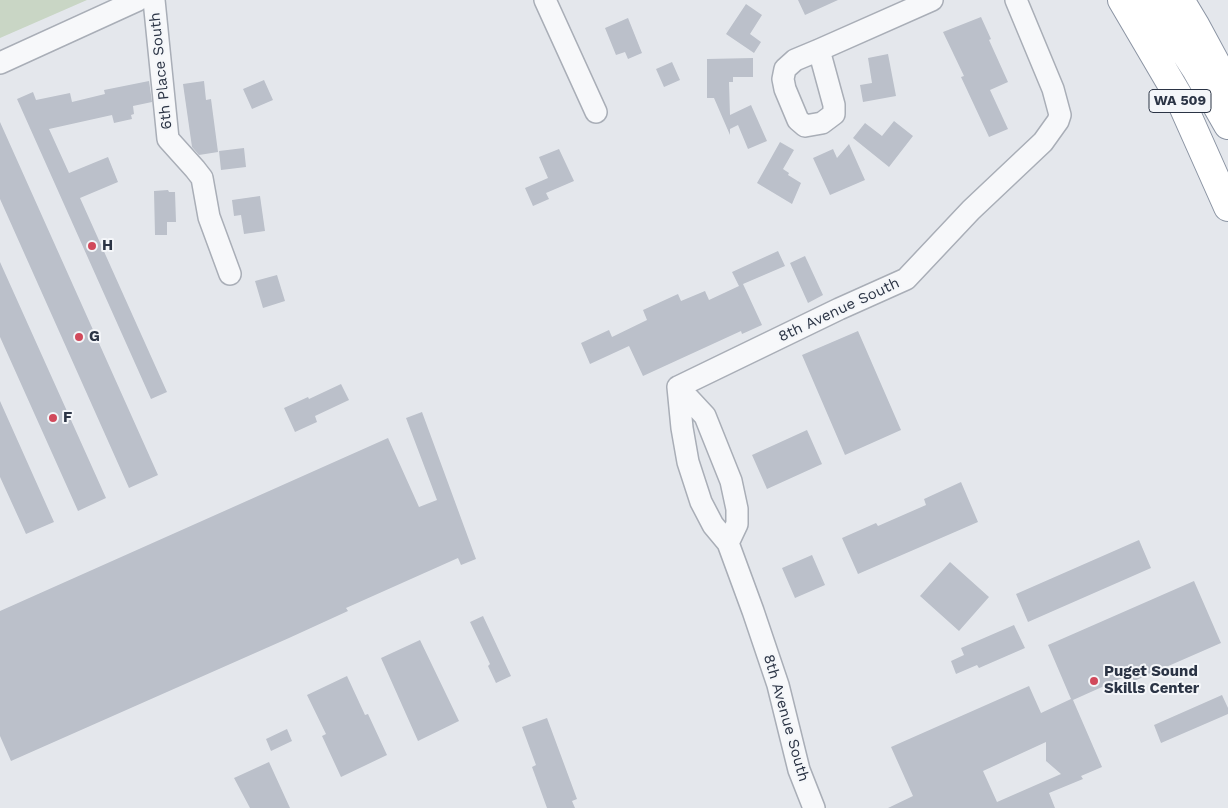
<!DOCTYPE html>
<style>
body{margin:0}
canvas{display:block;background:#e4e7ec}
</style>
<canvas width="1228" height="808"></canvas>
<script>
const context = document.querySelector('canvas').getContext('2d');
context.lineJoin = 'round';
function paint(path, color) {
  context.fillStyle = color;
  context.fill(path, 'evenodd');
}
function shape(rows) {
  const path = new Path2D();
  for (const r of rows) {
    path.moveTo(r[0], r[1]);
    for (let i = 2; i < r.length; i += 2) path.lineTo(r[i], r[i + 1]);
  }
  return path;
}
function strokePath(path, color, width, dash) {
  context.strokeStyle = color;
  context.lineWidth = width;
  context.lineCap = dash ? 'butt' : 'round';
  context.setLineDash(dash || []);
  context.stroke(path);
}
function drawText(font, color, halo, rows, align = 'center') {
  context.font = font + ' "Work Sans",sans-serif';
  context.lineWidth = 4;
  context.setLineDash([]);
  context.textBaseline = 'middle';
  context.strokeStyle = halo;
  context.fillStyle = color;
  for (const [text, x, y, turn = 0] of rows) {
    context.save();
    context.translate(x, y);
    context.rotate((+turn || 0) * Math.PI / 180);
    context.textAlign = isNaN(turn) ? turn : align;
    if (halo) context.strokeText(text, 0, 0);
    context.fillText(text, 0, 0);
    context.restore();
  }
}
const green = shape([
 [0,0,87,0,0,38]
]);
const building = shape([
 [798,0,838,0,805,15],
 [746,4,762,15,750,34,761,42,754,53,726,34],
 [981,17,991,39,989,40,1008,82,990,90,1008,129,989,137,961,77,964,76,943,32],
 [628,18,642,53,628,59,625,52,616,55,605,28],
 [888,54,896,96,863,102,860,85,872,83,868,58],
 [753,58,753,77,733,77,733,82,729,82,730,115,751,105,767,141,748,149,738,125,730,129,730,135,714,98,707,98,707,59],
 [672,62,680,80,664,87,656,69],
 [264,80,273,100,252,109,243,89],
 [149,81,152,102,133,106,134,114,131,115,132,119,114,123,112,115,49,129,69,173,108,157,118,182,80,198,167,392,151,399,17,99,33,92,36,100,70,93,72,102,105,94,104,90],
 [204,81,206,100,211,99,218,152,199,155,192,147,183,84],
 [894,121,913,136,889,167,853,138,865,123,882,136],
 [0,122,158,475,129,488,0,199],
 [780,142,794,150,783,169,789,173,788,175,801,183,792,204,757,183],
 [849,144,865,180,830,195,813,158,833,149,837,158],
 [244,148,246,167,221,170,219,151],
 [559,149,574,181,546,193,549,199,533,206,525,188,548,178,539,157],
 [168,190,169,192,175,192,176,222,167,222,167,235,155,235,154,191],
 [260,196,265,231,244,234,241,215,234,216,232,200],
 [778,251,785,266,743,284,762,325,742,334,741,331,643,376,629,346,590,364,581,343,609,330,612,337,647,320,643,310,678,294,681,301,705,291,709,300,739,286,732,272],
 [805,256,823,295,808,303,790,263],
 [0,262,106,498,78,511,0,337],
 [277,275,285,301,263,308,255,281],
 [858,331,901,430,845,455,802,355],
 [341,384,349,400,315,416,317,422,295,432,284,408,308,397,309,399],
 [0,401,54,522,26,534,0,477],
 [422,412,476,559,461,565,458,558,346,608,348,611,289,638,11,761,0,736,0,611,388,438,419,507,437,500,406,418],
 [807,430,822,464,767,489,752,455],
 [961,482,978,522,858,574,842,538,876,523,878,526,926,505,924,499],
 [1139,540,1151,568,1028,622,1016,594],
 [812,555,825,585,795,598,782,568],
 [950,562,989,597,959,631,920,596],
 [1194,581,1221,643,1134,681,1131,674,1073,700,1102,767,1081,776,1083,779,1049,793,1055,808,888,808,913,796,891,747,1029,686,1041,713,1071,699,1048,645],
 [1046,742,1046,761,1061,774,997,802,983,771],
 [483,616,511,676,496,683,488,666,490,664,470,622],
 [1014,625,1025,648,979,668,977,665,956,674,951,661,964,655,961,648],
 [420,640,459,721,418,741,381,658],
 [347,676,365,715,368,714,387,755,341,777,322,736,326,734,307,695],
 [1222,695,1228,708,1228,714,1161,743,1154,725],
 [547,718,577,799,572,801,575,808,547,808,532,767,536,765,522,727],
 [287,729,292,741,271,751,266,739],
 [269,762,290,808,250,808,234,778]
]);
const minor = shape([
 [154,0,168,139,195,169,202,178,209,217,230,274],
 [545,0,596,112],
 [819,50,834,105,834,114,822,123,805,126,798,120,785,89,783,79,785,69,795,60,819,50,932,0],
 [0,63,138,0],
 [678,387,839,309,906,279,971,210,1043,142,1058,121,1060,115,1053,89,1016,0],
 [678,387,682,428,688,462,701,502,713,525,728,543,753,611,778,685,799,770,814,808],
 [678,387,705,416,731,481,737,509,737,524,728,543]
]);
const highway = shape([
 [1122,0,1179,97,1228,207],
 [1151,0,1196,69,1228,125],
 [1180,0,1195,25,1228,86]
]);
const markers = [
 [92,246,5,"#d1495b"],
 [79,337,5,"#d1495b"],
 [53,418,5,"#d1495b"],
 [1094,681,5,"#d1495b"]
];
const shields = [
 [1180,101,62]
];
const shieldNames = [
 ["WA 509",1180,101]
];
const streetNames = [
 ["6th Place South",161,71,-96],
 ["8th Avenue South",839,310,-25],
 ["8th Avenue South",786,718,74]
];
const poiNames = [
 ["H",102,246],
 ["G",89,337],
 ["F",63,418],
 ["Puget Sound",1104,672],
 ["Skills Center",1104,689]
];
paint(green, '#c9d6c5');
paint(building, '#bbc0ca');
strokePath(minor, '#a9aeb7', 24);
strokePath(highway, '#8b94a3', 30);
strokePath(minor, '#f7f8fa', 21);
strokePath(highway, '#fff', 28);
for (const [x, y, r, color] of markers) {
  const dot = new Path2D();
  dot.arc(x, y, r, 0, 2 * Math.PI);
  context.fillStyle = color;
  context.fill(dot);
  strokePath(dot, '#f4f6f9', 2);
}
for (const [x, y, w] of shields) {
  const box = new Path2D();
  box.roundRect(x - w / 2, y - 11.5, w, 23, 4);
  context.fillStyle = '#f4f6f9';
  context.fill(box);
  strokePath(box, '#2b3445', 1);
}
drawText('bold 14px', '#2b3445', null, shieldNames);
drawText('15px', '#2b3445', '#f4f6f9', streetNames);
drawText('bold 15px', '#2b3445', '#f4f6f9', poiNames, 'left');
</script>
